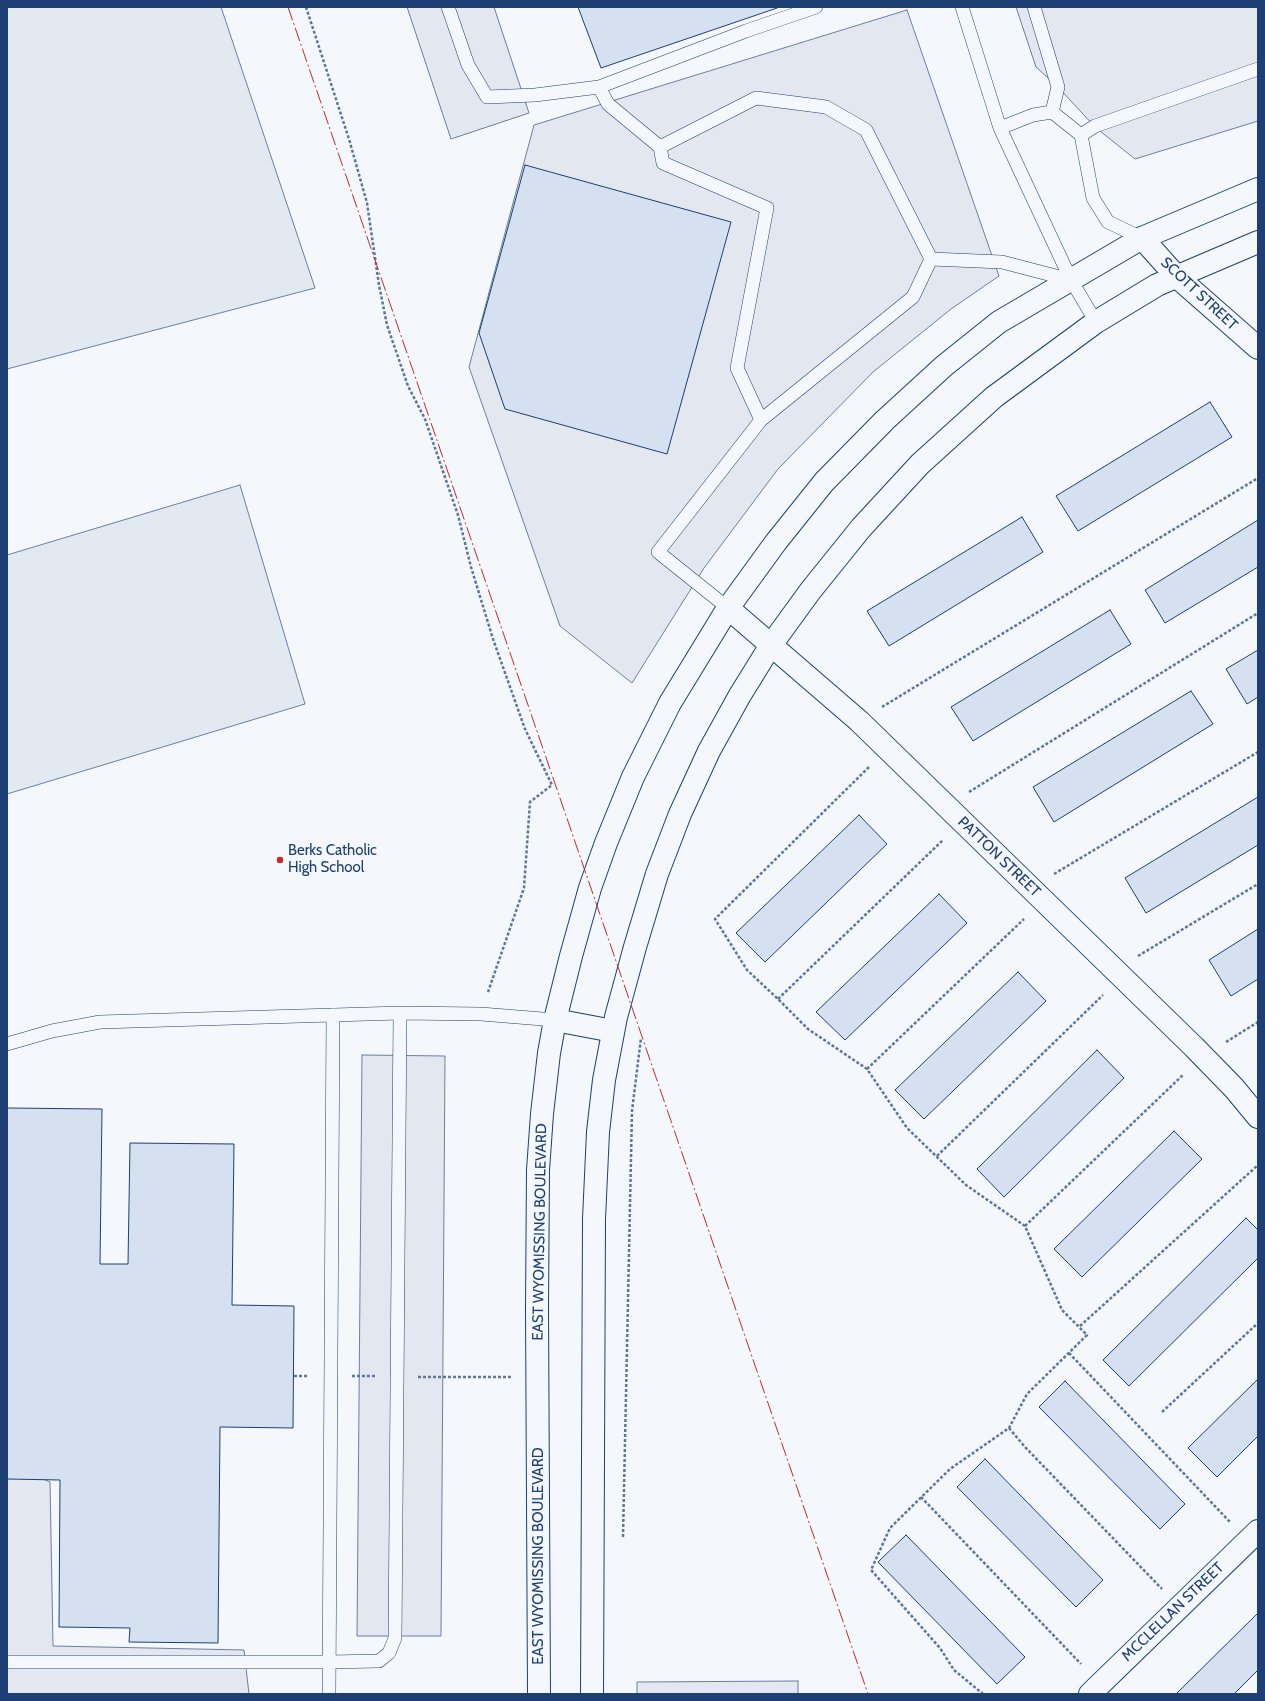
<!DOCTYPE html>
<style>
body{margin:0}
#map{position:relative;width:1265px;height:1701px;overflow:hidden;background:#f4f7fb;font-family:Cabin,sans-serif}
canvas{display:block}
.frame{position:absolute;inset:0;border:8px solid #1d3f73;pointer-events:none}
</style>
<div id="map">
<canvas width="1265" height="1701"></canvas>
<div class="frame"></div>
</div>
<script>
const context = document.querySelector('canvas').getContext('2d');
context.lineJoin = 'round';
function paint(path, color) {
  context.fillStyle = color;
  context.fill(path, 'evenodd');
}
function shape(rows) {
  const path = new Path2D();
  for (const r of rows) {
    path.moveTo(r[0], r[1]);
    for (let i = 2; i < r.length; i += 2) path.lineTo(r[i], r[i + 1]);
  }
  return path;
}
function strokePath(path, color, width, dash) {
  context.strokeStyle = color;
  context.lineWidth = width;
  context.lineCap = dash ? 'butt' : 'round';
  context.setLineDash(dash || []);
  context.stroke(path);
}
function drawText(font, color, halo, rows, align = 'center') {
  context.font = font + ' Cabin,sans-serif';
  context.lineWidth = 3;
  context.setLineDash([]);
  context.textBaseline = 'middle';
  context.strokeStyle = halo;
  context.fillStyle = color;
  for (const [text, x, y, turn = 0] of rows) {
    context.save();
    context.translate(x, y);
    context.rotate((+turn || 0) * Math.PI / 180);
    context.textAlign = isNaN(turn) ? turn : align;
    if (halo) context.strokeText(text, 0, 0);
    context.fillText(text, 0, 0);
    context.restore();
  }
}
const green = shape([
 [7,7,221,7,315,288,7,369,7,7],
 [240,485,305,704,7,794,7,555,240,485]
]);
const parking = shape([
 [407,7,494,7,529,113,451,139,407,7],
 [1016,7,1258,7,1258,121,1135,159,1095,127,1058,87,1036,67,1016,7],
 [907,10,999,276,951,309,873,372,778,469,704,568,632,683,560,626,469,367,534,125,907,10],
 [362,1055,445,1056,441,1636,357,1636,362,1055],
 [7,1463,50,1482,53,1646,244,1650,249,1694,7,1694,7,1463],
 [798,1681,798,1694,637,1694,637,1682,798,1681]
]);
const building = shape([
 [578,7,780,7,601,68,578,7],
 [525,165,731,222,667,454,505,409,479,333,525,165],
 [1210,402,1232,437,1078,531,1056,496,1210,402],
 [1022,517,1043,552,889,646,867,611,1022,517],
 [1258,520,1258,567,1165,623,1145,590,1258,520],
 [1110,610,1131,644,973,741,951,707,1110,610],
 [1258,650,1258,697,1247,704,1226,669,1258,650],
 [1191,691,1213,724,1054,822,1033,787,1191,691],
 [1258,797,1258,845,1146,913,1125,878,1258,797],
 [859,815,887,844,765,962,736,933,859,815],
 [939,894,967,923,845,1040,816,1012,939,894],
 [1258,929,1258,979,1231,996,1209,960,1258,929],
 [1018,972,1046,1001,924,1119,895,1090,1018,972],
 [1097,1050,1124,1078,1004,1197,977,1169,1097,1050],
 [7,1108,102,1109,100,1264,128,1264,130,1143,234,1144,232,1305,294,1306,293,1428,220,1427,218,1643,129,1642,130,1628,59,1627,60,1480,7,1479,7,1108],
 [1174,1131,1202,1159,1082,1277,1054,1249,1174,1131],
 [1246,1218,1258,1230,1258,1258,1129,1386,1103,1360,1246,1218],
 [1258,1379,1258,1436,1217,1477,1188,1448,1258,1379],
 [1065,1381,1185,1504,1160,1529,1039,1407,1065,1381],
 [985,1459,1103,1580,1076,1607,957,1487,985,1459],
 [906,1535,1025,1657,997,1684,878,1562,906,1535],
 [1258,1613,1258,1670,1234,1694,1176,1694,1258,1613]
]);
const path = shape([
 [306,7,349,139,367,203,379,285,387,325,408,386,425,419,458,515,471,567,493,639,525,729,552,785,530,802,524,888,488,992],
 [882,707,1258,478],
 [869,767,715,919,747,970,778,999,808,1029,867,1069,907,1128,966,1185,1025,1226,1062,1310,1087,1335,1027,1394,1009,1428,950,1469,890,1528,871,1570,940,1648,954,1670,983,1694],
 [969,792,1258,613],
 [1054,874,1258,752],
 [1138,956,1258,884],
 [778,999,943,840],
 [1226,1042,1258,1022],
 [867,1069,1024,919],
 [937,1156,1103,995],
 [1025,1226,1184,1074],
 [1080,1326,1258,1165],
 [1069,1353,1230,1522],
 [294,1376,309,1376],
 [352,1376,375,1376],
 [418,1377,511,1377],
 [1162,1412,1258,1323],
 [1009,1428,1025,1447,1162,1589],
 [921,1497,1081,1664],
 [623,1537,632,1111,641,1038]
]);
const service = shape([
 [448,7,468,65,487,97,535,95,599,87,608,104,660,147],
 [962,7,1000,128,1071,280,1096,322],
 [1034,7,1058,87,1052,112],
 [599,87,746,31,816,7],
 [1000,128,1033,115,1052,112,1081,135,1093,198,1108,222,1142,238],
 [1081,135,1095,126,1258,69],
 [931,259,1002,262,1071,280],
 [728,608,658,552,761,420,913,297,931,259,866,130,826,107,756,98,660,147,663,163,767,208,737,368,761,420],
 [7,1044,52,1031,100,1022,400,1013,481,1014,555,1020],
 [7,1662,329,1662,379,1661,389,1653,395,1638,400,1013],
 [329,1694,333,1015]
]);
const minor = shape([
 [1142,238,1176,276,1258,348],
 [728,608,859,721,1194,1047,1234,1088,1258,1117],
 [555,1020,613,1031],
 [1090,1694,1258,1531]
]);
const tertiary = shape([
 [539,1694,537,1308,538,1170,542,1114,549,1053,555,1020,571,956,590,888,606,843,633,777,670,703,728,608,776,542,824,482,885,420,944,366,999,322,1142,238,1258,189],
 [592,1694,594,1219,598,1132,604,1080,616,1017,635,947,657,874,680,814,709,751,740,695,771,645,811,590,861,528,920,464,994,397,1096,322,1157,285,1258,242]
]);
const power = shape([
 [288,7,868,1694]
]);
const markers = [
 [280,860,4,"#c62828"]
];
const streetNames = [
 ["SCOTT STREET",1199,294,43],
 ["PATTON STREET",999,857,44],
 ["EAST WYOMISSING BOULEVARD",540,1232,-89],
 ["EAST WYOMISSING BOULEVARD",539,1556,-90],
 ["MCCLELLAN STREET",1173,1612,-44]
];
const poiNames = [
 ["Berks Catholic",288,851],
 ["High School",288,868]
];
paint(green, '#e3e9f0');
strokePath(green, '#687fa3', 1);
paint(parking, '#e3e8f0');
strokePath(parking, '#687fa3', 1);
paint(building, '#d5e0f0');
strokePath(building, '#1d3f73', 1);
strokePath(service, '#1d3f73', 14);
strokePath(minor, '#1d3f73', 24);
strokePath(tertiary, '#1d3f73', 24);
strokePath(path, '#5e769c', 2.5, [3, 2]);
strokePath(service, '#f4f7fb', 13);
strokePath(minor, '#f4f7fb', 22);
strokePath(tertiary, '#f4f7fb', 22);
strokePath(power, '#c62828', 1, [14, 3, 2, 3]);
for (const [x, y, r, color] of markers) {
  const dot = new Path2D();
  dot.arc(x, y, r, 0, 2 * Math.PI);
  context.fillStyle = color;
  context.fill(dot);
  strokePath(dot, '#f4f7fb', 1.5);
}
drawText('15px', '#1d3f73', '#f4f7fb', streetNames);
drawText('15px', '#1d3f73', '#f4f7fb', poiNames, 'left');
</script>
